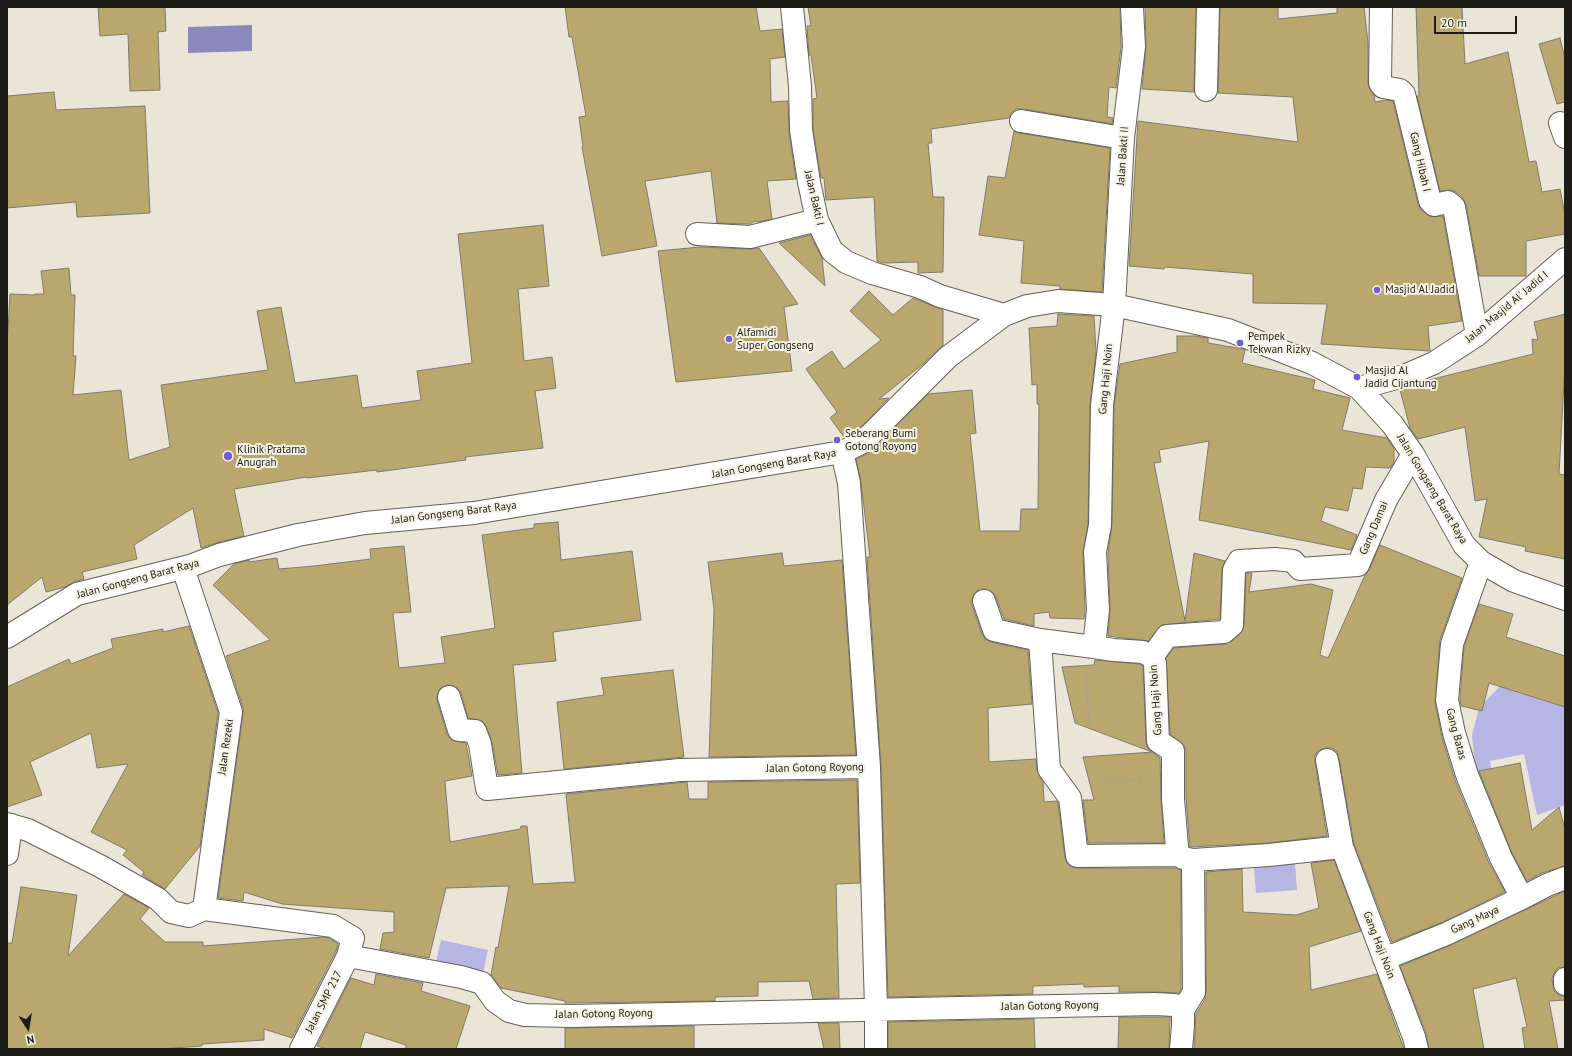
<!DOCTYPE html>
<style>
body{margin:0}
#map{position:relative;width:1572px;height:1056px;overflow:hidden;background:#eae5d6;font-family:"PT Sans",sans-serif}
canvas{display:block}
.frame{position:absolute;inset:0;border:8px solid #1c1b15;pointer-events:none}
.north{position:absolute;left:8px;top:1008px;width:40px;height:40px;-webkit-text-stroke:3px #f7f3e4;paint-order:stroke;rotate:168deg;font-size:11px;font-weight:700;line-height:16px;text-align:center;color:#1c1b15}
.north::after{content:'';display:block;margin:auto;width:14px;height:18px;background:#1c1b15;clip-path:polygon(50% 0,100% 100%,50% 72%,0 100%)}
.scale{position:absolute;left:1434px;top:16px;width:83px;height:18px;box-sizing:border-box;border:2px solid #1c1b15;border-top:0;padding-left:5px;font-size:12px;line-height:14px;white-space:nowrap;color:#1c1b15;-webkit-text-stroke:3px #f7f3e4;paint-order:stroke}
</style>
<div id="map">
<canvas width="1572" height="1056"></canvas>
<div class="frame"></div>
<div class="north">N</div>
<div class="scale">20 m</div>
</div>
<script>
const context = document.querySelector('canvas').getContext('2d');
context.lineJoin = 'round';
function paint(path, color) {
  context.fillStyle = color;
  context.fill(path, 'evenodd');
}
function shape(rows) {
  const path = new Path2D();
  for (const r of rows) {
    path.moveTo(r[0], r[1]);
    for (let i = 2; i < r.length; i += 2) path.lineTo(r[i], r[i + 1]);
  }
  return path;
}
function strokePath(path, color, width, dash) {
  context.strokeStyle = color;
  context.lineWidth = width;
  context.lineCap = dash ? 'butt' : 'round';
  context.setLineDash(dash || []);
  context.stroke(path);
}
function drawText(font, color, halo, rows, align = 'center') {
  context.font = font + ' "PT Sans",sans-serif';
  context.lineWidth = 4;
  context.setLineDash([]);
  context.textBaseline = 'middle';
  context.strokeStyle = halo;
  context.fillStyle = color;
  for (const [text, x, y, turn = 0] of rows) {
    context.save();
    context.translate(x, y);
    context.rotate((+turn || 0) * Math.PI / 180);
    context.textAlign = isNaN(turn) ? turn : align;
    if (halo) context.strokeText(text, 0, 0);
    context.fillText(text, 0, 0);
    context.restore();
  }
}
const green = shape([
 [1503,683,1565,698,1565,805,1537,815,1524,754,1490,761,1500,817,1489,820,1476,775,1472,735,1479,708],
 [1295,863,1297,890,1256,893,1254,867],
 [441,940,488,950,482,977,435,967]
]);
const water = shape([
 [252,25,252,51,188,53,188,27]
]);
const building = shape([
 [98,7,165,7,166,31,158,32,160,90,130,91,128,34,100,36,98,7],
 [565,7,756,7,760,31,782,29,785,57,770,59,771,102,788,101,789,132,796,179,767,181,772,219,758,222,756,221,749,224,717,223,711,171,645,181,657,246,602,256,582,147,583,147,579,117,586,116,572,37,569,37,565,7],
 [808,7,1120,7,1121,47,1116,88,1109,87,1107,117,1113,118,1112,124,1023,109,1016,109,1011,113,1009,118,931,129,932,143,928,143,933,197,944,197,943,272,918,273,918,262,884,263,877,261,874,197,826,200,824,178,821,178,813,129,813,99,817,98,811,55,809,55,807,26,811,26,808,7],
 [1145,7,1196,7,1194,92,1142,89,1146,46,1145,7],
 [1220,7,1278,7,1278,19,1337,13,1337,7,1364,7,1368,43,1368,83,1370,90,1374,95,1375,102,1386,100,1393,101,1418,204,1421,210,1431,217,1443,216,1462,321,1428,326,1430,351,1321,344,1327,304,1253,303,1253,274,1165,267,1164,269,1129,266,1138,121,1298,142,1293,97,1218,93,1220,7],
 [1416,7,1462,7,1465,64,1508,52,1529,162,1536,161,1542,192,1560,189,1565,215,1565,234,1526,241,1526,276,1479,276,1466,204,1462,197,1456,192,1451,190,1440,191,1417,96,1419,96,1416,7],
 [1560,38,1565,59,1565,102,1557,104,1539,44,1560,38],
 [54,92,56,110,145,106,150,213,77,217,76,202,7,208,7,96,54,92],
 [1014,131,1019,133,1110,148,1102,292,1060,289,1060,286,1021,283,1024,241,979,235,988,176,1005,178,1014,131],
 [543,225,549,286,518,289,524,361,552,357,556,388,535,391,543,448,465,457,466,460,377,472,377,470,307,478,307,477,234,489,244,536,216,543,201,548,193,508,134,545,137,559,82,572,84,579,74,582,65,587,46,592,42,577,7,605,7,348,10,294,34,295,35,294,44,294,41,271,69,268,71,295,75,295,73,356,76,356,73,395,121,390,129,460,170,447,161,385,268,370,257,311,281,307,295,383,357,375,362,408,421,400,417,371,472,363,458,234,543,225],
 [810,235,822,258,825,286,779,243,810,235],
 [700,247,749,249,759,248,798,304,784,307,792,371,676,382,658,251,700,247],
 [869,291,893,315,913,298,943,310,943,345,923,364,879,399,889,398,863,425,852,433,844,437,830,418,837,412,806,369,832,351,844,369,881,340,850,311,869,291],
 [1058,314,1094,316,1096,352,1090,405,1088,524,1083,552,1085,610,1084,619,1050,618,1049,612,1034,614,1034,626,1004,619,996,597,992,592,986,589,980,589,974,593,972,599,972,605,982,634,985,639,991,642,1028,650,1032,704,988,708,989,762,1036,759,1037,770,1043,782,1044,802,1057,801,1058,803,1065,858,1067,863,1071,867,1077,868,1175,868,1181,870,1181,989,1179,993,1155,992,1119,992,1119,986,1084,987,1084,984,1033,986,1033,994,888,997,881,766,867,557,870,557,861,482,856,459,867,454,879,444,928,394,972,390,976,433,970,434,980,531,1020,531,1021,509,1038,509,1039,404,1037,404,1037,384,1032,385,1029,328,1057,326,1058,314],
 [1565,314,1565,363,1559,474,1565,475,1565,559,1525,551,1526,547,1479,537,1487,499,1475,501,1465,427,1418,439,1410,428,1400,390,1421,382,1533,354,1532,339,1538,340,1534,322,1565,314],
 [1177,336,1195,336,1208,338,1208,343,1243,349,1245,350,1242,363,1315,380,1313,389,1350,398,1342,430,1387,438,1394,449,1394,462,1390,468,1366,467,1362,489,1353,488,1348,511,1325,507,1321,521,1357,535,1351,550,1199,520,1209,441,1159,450,1161,462,1154,463,1185,621,1194,553,1225,561,1222,570,1220,619,1161,625,1148,641,1108,636,1110,609,1108,553,1112,525,1114,406,1120,364,1177,352,1177,336],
 [558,522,561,560,632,551,641,620,553,632,556,661,513,665,522,773,498,775,492,742,486,726,482,721,468,718,461,693,457,688,451,685,446,685,440,689,437,695,437,700,447,734,452,740,466,743,472,776,445,781,450,842,520,829,521,826,527,826,533,884,575,882,566,794,687,782,689,799,708,799,708,782,857,780,860,883,836,884,839,998,813,999,809,981,758,982,758,996,715,997,715,1001,565,1003,565,1001,501,988,491,975,496,947,498,948,509,886,446,888,429,958,380,949,383,933,394,932,394,912,282,904,244,892,243,901,218,898,243,714,243,708,226,656,270,640,213,585,234,564,249,560,249,562,277,558,279,569,314,566,371,559,370,549,404,546,411,612,393,613,399,668,445,663,441,637,495,628,482,535,534,528,534,524,558,522],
 [1380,545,1462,578,1440,640,1435,702,1442,737,1455,780,1489,863,1505,892,1441,923,1392,942,1354,844,1339,758,1337,752,1332,748,1325,748,1319,750,1315,755,1315,762,1327,836,1268,843,1190,847,1186,798,1186,751,1184,745,1170,734,1166,658,1174,648,1225,644,1232,641,1240,634,1244,625,1246,573,1252,573,1249,592,1311,584,1333,590,1320,655,1328,658,1365,575,1369,570,1380,545],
 [782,553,784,566,842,560,856,755,709,757,714,609,708,562,782,553],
 [1479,604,1513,614,1506,637,1565,656,1565,707,1489,683,1482,711,1461,706,1460,699,1464,647,1479,604],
 [189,626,218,713,200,846,165,889,142,875,144,872,123,855,127,850,91,832,128,764,97,768,91,733,30,762,42,795,7,807,7,687,69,659,71,664,113,648,111,639,163,629,163,632,189,626],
 [1095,660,1139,664,1143,666,1146,741,1147,747,1152,752,1075,723,1062,667,1094,665,1095,660],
 [673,670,684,757,564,769,557,702,604,695,601,678,673,670],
 [1153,752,1160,758,1161,800,1164,843,1088,843,1083,800,1094,800,1083,757,1153,752],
 [1520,763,1532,830,1559,807,1565,829,1565,866,1542,873,1527,881,1512,853,1479,771,1520,763],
 [1334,860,1361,931,1309,947,1311,990,1377,974,1404,1049,1194,1049,1196,1014,1205,999,1206,992,1206,872,1242,869,1243,912,1296,915,1319,908,1311,863,1334,860],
 [21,887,77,895,68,956,124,894,149,908,140,919,165,942,203,942,203,946,324,937,329,938,338,944,336,951,292,1038,264,1029,264,1040,202,1044,202,1046,158,1049,7,1049,7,943,12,943,21,887],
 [1565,891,1565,967,1558,968,1554,973,1552,979,1554,991,1559,995,1565,996,1565,1000,1549,1001,1558,1049,1525,1049,1522,1028,1527,1027,1516,978,1473,989,1484,1049,1429,1049,1426,1033,1400,966,1451,945,1565,891],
 [376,974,423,983,421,991,470,1006,456,1049,406,1049,406,1045,365,1032,360,1049,327,1049,317,1046,351,978,374,985,376,974],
 [1119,1017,1170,1017,1169,1049,1118,1049,1119,1017],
 [1034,1019,1035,1049,888,1049,888,1022,1034,1019],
 [818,1023,839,1023,840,1049,824,1049,818,1023],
 [694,1026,694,1049,565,1049,565,1028,694,1026]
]);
const path = shape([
 [1086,672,1089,723],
 [1109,781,1148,778]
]);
const minor = shape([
 [792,7,800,86,801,130,809,182,817,220,832,251,846,262,872,273,920,287,940,296,1004,315],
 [1132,7,1134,47,1123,138,1114,305,1102,405,1100,525,1095,552,1098,610,1094,647,1114,650,1143,652,1152,657,1155,663,1158,741,1173,751,1173,799,1177,847,1179,855,1183,858,1193,860,1269,855,1342,847,1414,1037,1417,1049],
 [1381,7,1380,83,1383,87,1400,90,1404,94,1430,201,1434,205,1448,202,1454,207,1477,335],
 [1206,90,1208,7],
 [1021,121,1123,138],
 [1560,123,1565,137],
 [697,234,750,237,817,220],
 [1359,388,1404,376,1434,363,1477,335,1565,259],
 [842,452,849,483,869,767,876,1008,876,1049],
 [1481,562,1452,644,1447,700,1454,733,1467,775,1501,858,1522,898],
 [984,601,994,630,1040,640,1094,647],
 [7,637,77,594,190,566,219,555,298,535,365,523,474,513,842,452,859,444,871,434,948,357,1004,315,1027,306,1058,301,1114,305,1228,330,1312,363,1359,388,1392,424,1413,454,1464,545,1481,562,1514,581,1565,599],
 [1040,640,1049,769,1070,798,1077,856,1179,855],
 [1152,657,1167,636,1224,632,1232,625,1234,570,1239,561,1275,559,1293,561,1300,569,1358,565,1386,500,1413,454],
 [449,697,459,730,475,731,480,744,487,789,680,770,869,767],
 [1327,760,1342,847],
 [7,824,28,830,100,866,158,899,171,912,189,916,204,909,231,712,183,568],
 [7,854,11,825],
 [204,909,333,926,353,938,348,956,301,1049],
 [348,956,461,977,482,983,495,1001,509,1011,525,1015,571,1016,1155,1004,1174,1005,1180,1006,1183,1010,1183,1026,1181,1049],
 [1384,959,1446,934,1522,898,1547,885,1565,878],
 [1565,979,1565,984],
 [1183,1010,1194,992,1193,860]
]);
const markers = [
 [1377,290,4,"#705cd6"],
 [729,339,4,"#705cd6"],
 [1240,343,4,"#705cd6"],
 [1357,377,4,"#705cd6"],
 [837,440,4,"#705cd6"],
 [228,456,5,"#705cd6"]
];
const streetNames = [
 ["Jalan Bakti II",1123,156,-86],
 ["Gang Hibah I",1420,162,77],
 ["Jalan Bakti I",814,198,77],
 ["Jalan Masjid Al' Jadid I",1507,307,-40],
 ["Gang Haji Noin",1106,379,-85],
 ["Jalan Gongseng Barat Raya",774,464,-10],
 ["Jalan Gongseng Barat Raya",1432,489,59],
 ["Jalan Gongseng Barat Raya",454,513,-7],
 ["Gang Damai",1374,528,-67],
 ["Jalan Gongseng Barat Raya",138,579,-15],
 ["Gang Haji Noin",1156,700,-94],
 ["Gang Batas",1456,734,75],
 ["Jalan Rezeki",226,747,-82],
 ["Jalan Gotong Royong",815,768,-1],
 ["Gang Maya",1475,920,-25],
 ["Gang Haji Noin",1379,945,69],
 ["Jalan SMP 217",324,1002,-63],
 ["Jalan Gotong Royong",1050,1006,-1],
 ["Jalan Gotong Royong",604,1014,-1]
];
const poiNames = [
 ["Masjid Al Jadid",1385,290],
 ["Alfamidi",737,333],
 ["Super Gongseng",737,346],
 ["Pempek",1248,337],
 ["Tekwan Rizky",1248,350],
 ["Masjid Al",1365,371],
 ["Jadid Cijantung",1365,384],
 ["Seberang Bumi",845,434],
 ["Gotong Royong",845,447],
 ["Klinik Pratama",237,450],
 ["Anugrah",237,463]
];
paint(green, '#b6b5e4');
paint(water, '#8a88bc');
paint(building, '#b9a76e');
strokePath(building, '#7f7b6d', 1);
strokePath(minor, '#646053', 24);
strokePath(path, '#a4a195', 2.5, [2, 3]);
strokePath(minor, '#fff', 22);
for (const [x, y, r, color] of markers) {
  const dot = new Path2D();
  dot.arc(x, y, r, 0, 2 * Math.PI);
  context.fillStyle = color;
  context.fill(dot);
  strokePath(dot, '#f7f3e4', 1.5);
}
drawText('11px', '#1c1b15', '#f7f3e4', streetNames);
drawText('11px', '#1c1b15', '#f7f3e4', poiNames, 'left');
</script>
